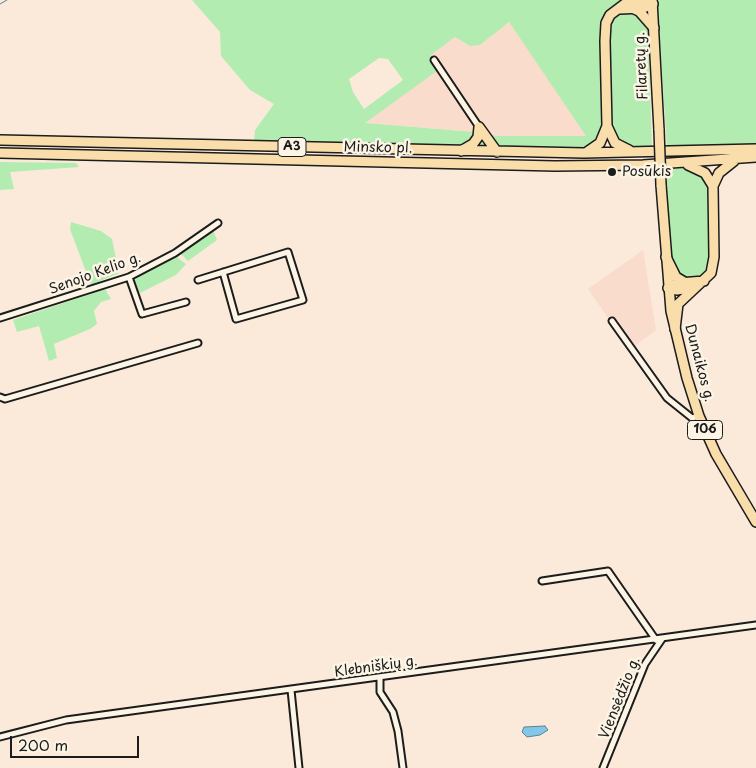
<!DOCTYPE html>
<meta charset="utf-8">
<style>
body{margin:0}
#map{position:relative;width:756px;height:768px;overflow:hidden;background:#fbeada;font-family:"Playpen Sans",sans-serif}
canvas{display:block}
.scale{position:absolute;left:10px;top:736px;width:129px;height:22px;box-sizing:border-box;border:2px solid #1c1c1c;border-top:0;padding-left:6px;font-size:15px;line-height:18px;white-space:nowrap;color:#1c1c1c;-webkit-text-stroke:4px #fcf5e5;paint-order:stroke}
</style>
<div id="map">
<canvas width="756" height="768"></canvas>
<div class="scale">200 m</div>
</div>
<script>
const context = document.querySelector('canvas').getContext('2d');
context.lineJoin = 'round';
function paint(path, color) {
  context.fillStyle = color;
  context.fill(path, 'evenodd');
}
function shape(rows) {
  const path = new Path2D();
  for (const r of rows) {
    path.moveTo(r[0], r[1]);
    for (let i = 2; i < r.length; i += 2) path.lineTo(r[i], r[i + 1]);
  }
  return path;
}
function strokePath(path, color, width, dash) {
  context.strokeStyle = color;
  context.lineWidth = width;
  context.lineCap = dash ? 'butt' : 'round';
  context.setLineDash(dash || []);
  context.stroke(path);
}
function drawText(font, color, halo, rows, align = 'center') {
  context.font = font + ' "Playpen Sans",sans-serif';
  context.lineWidth = 5;
  context.setLineDash([]);
  context.textBaseline = 'middle';
  context.strokeStyle = halo;
  context.fillStyle = color;
  for (const [text, x, y, turn = 0] of rows) {
    context.save();
    context.translate(x, y);
    context.rotate((+turn || 0) * Math.PI / 180);
    context.textAlign = isNaN(turn) ? turn : align;
    if (halo) context.strokeText(text, 0, 0);
    context.fillText(text, 0, 0);
    context.restore();
  }
}
const built = shape([
 [509,22,587,136,498,136,474,132,364,123,437,71,431,55,455,37,470,46,480,45],
 [643,250,656,330,630,350,588,289]
]);
const green = shape([
 [192,0,624,0,607,12,602,22,603,129,600,139,584,148,254,142,255,130,274,104,250,90,221,56,220,32],
 [509,22,586,136,498,136,474,132,365,123,437,71,431,55,455,37,470,46,480,45],
 [379,58,388,59,403,80,364,109,353,92,349,79],
 [657,0,756,0,756,144,667,147],
 [635,11,646,24,648,30,652,147,631,148,620,144,611,133,609,27,617,13],
 [0,162,76,163,79,167,10,172,14,189,0,190],
 [687,168,701,172,709,187,711,257,708,271,702,278,682,279,671,261,666,169],
 [71,222,101,231,112,239,119,273,91,285,70,229],
 [213,230,217,240,188,261,179,252],
 [174,255,186,264,176,275,140,293,133,277],
 [105,289,111,299,101,302,94,311,97,324,90,329,54,344,57,358,49,361,39,326,17,332,13,320]
]);
const water = shape([
 [545,726,548,730,540,735,527,737,522,732,524,727,545,726]
]);
const stream = shape([
 [0,4,7,0]
]);
const minor = shape([
 [434,60,479,127],
 [129,277,142,314,186,302],
 [198,280,288,252,303,300,236,319,223,272],
 [0,318,129,277,175,253,218,223],
 [612,321,667,398,692,418,699,416],
 [0,397,5,399,198,343],
 [542,581,608,571,656,640],
 [380,678,380,692,393,712,398,731,403,768],
 [291,690,299,768],
 [0,737,66,720,756,625],
 [603,768,645,664,662,639]
]);
const primary = shape([
 [652,0,659,130],
 [661,185,671,311,687,378,699,416,716,454,756,522]
]);
const trunk = shape([
 [625,4,643,1,653,4],
 [632,8,639,11,654,28],
 [620,9,643,8,653,4],
 [479,127,497,152],
 [0,140,584,153,756,149],
 [629,150,615,143,607,126,605,41,606,23,610,15,630,0],
 [461,151,473,144,478,137,479,127],
 [587,152,600,143,607,126],
 [0,153,555,166,643,165,756,157],
 [688,165,705,173,713,186],
 [666,257,676,277,686,283],
 [668,288,679,283,704,281],
 [668,288,677,290,693,287],
 [675,329,678,304,711,273,714,257,713,186,719,173,734,161]
]);
const primaryBridge = shape([
 [659,130,661,185]
]);
const markers = [
 [612,172,5,"#1c1c1c"]
];
const shields = [
 [292,147,28],
 [705,430,35]
];
const shieldNames = [
 ["A3",292,147],
 ["106",705,430]
];
const streetNames = [
 ["Filaretų g.",642,66,-93],
 ["Minsko pl.",378,148,1],
 ["Senojo Kelio g.",95,274,-20],
 ["Dunaikos g.",699,363,75],
 ["Klebniškių g.",376,667,-8],
 ["Viensėdžio g.",620,698,-68]
];
const poiNames = [
 ["Posūkis",622,172]
];
paint(built, '#fadccd');
paint(green, '#b2ecb1');
paint(water, '#84c6e5');
strokePath(water, '#5a8295', 1);
strokePath(stream, '#5a8295', 1);
strokePath(minor, '#1c1c1c', 9);
strokePath(primary, '#1c1c1c', 12);
strokePath(trunk, '#1c1c1c', 12);
strokePath(minor, '#fcf5e5', 5);
strokePath(primary, '#f9deab', 9);
strokePath(trunk, '#f9deab', 9);
strokePath(primaryBridge, '#1c1c1c', 12, []);
strokePath(primaryBridge, '#f9deab', 9);
for (const [x, y, r, color] of markers) {
  const dot = new Path2D();
  dot.arc(x, y, r, 0, 2 * Math.PI);
  context.fillStyle = color;
  context.fill(dot);
  strokePath(dot, '#fcf5e5', 2);
}
for (const [x, y, w] of shields) {
  const box = new Path2D();
  box.roundRect(x - w / 2, y - 9.5, w, 19, 4);
  context.fillStyle = '#fcf5e5';
  context.fill(box);
  strokePath(box, '#1c1c1c', 1);
}
drawText('bold 12px', '#1c1c1c', null, shieldNames);
drawText('14px', '#1c1c1c', '#fcf5e5', streetNames);
drawText('14px', '#1c1c1c', '#fcf5e5', poiNames, 'left');
</script>
